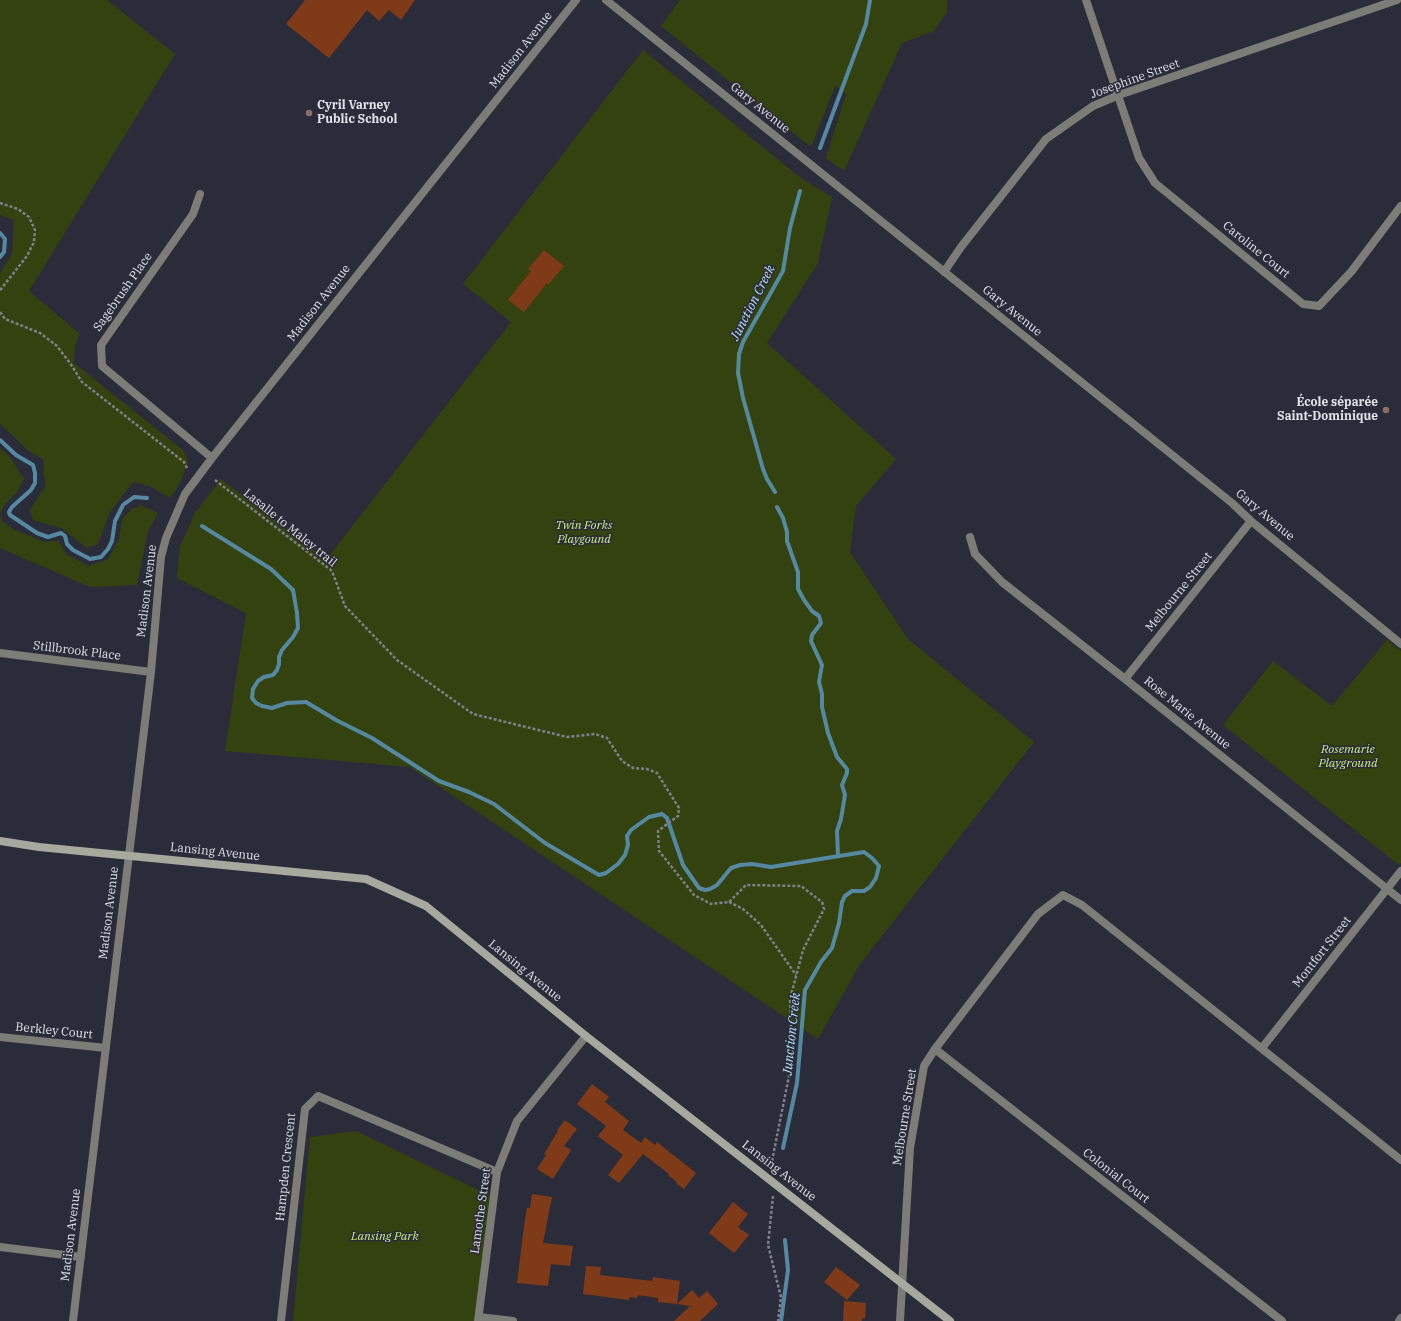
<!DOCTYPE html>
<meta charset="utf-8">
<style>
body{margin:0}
canvas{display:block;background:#2b2c39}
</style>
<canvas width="1401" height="1321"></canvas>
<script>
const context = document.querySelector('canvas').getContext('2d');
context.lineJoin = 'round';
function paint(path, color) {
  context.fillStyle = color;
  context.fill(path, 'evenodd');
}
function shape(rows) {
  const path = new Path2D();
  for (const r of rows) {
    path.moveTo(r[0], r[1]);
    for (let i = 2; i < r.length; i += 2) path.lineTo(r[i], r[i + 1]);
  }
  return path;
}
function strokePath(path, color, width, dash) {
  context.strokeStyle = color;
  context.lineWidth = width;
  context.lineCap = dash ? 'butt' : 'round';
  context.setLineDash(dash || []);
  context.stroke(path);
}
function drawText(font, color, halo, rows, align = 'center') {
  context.font = font + ' "IBM Plex Serif",serif';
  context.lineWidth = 3;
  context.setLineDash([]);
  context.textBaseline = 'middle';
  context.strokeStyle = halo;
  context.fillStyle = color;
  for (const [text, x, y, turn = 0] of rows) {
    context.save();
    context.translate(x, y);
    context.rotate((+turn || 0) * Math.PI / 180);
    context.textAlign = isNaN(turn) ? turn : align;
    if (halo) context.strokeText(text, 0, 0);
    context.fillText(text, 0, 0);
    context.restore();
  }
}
const green = shape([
 [0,0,107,0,175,54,29,291,80,334,75,345,74,363,184,451,188,461,180,483,170,498,149,486,133,482,110,512,98,544,87,548,61,528,33,520,30,510,45,487,43,459,30,452,0,424,0,273,12,254,14,220,0,215],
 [680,0,947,0,947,12,934,31,902,43,844,171,826,158,846,94,835,86,811,147,661,26],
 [643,50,802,179,832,197,818,263,767,343,896,459,856,506,850,552,908,639,1034,742,860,964,818,1039,410,767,225,751,246,613,177,578,180,546,195,513,221,479,326,560,511,322,463,284],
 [0,448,11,458,24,479,17,492,5,504,0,513,2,521,13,529,45,542,59,541,66,554,89,566,108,559,119,539,122,519,132,509,141,505,158,513,148,531,137,585,90,587,0,548],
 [1387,640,1401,651,1401,863,1399,865,1223,725,1273,661,1332,706],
 [356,1131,493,1197,479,1321,293,1321,310,1137]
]);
const stream = shape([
 [820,148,866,24,870,0],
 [0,233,5,239,4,252,0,257],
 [0,440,16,455,33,465,35,473,35,483,31,490,12,507,9,512,10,515,37,533,48,537,61,533,65,536,67,544,73,550,90,559,101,557,108,549,112,541,115,521,123,505,134,497,147,498],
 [775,492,767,479,763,469,743,398,738,373,739,354,743,342,783,271,790,228,800,191],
 [777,507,783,518,787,532,787,541,798,572,798,589,804,600,812,611,819,616,821,623,812,635,811,641,822,665,819,682,822,694,822,707,828,733,837,757,847,769,847,773,842,785,845,795,841,819,837,831,838,856],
 [202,526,271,569,293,590,297,613,298,628,293,637,282,650,279,657,279,664,277,670,273,675,264,677,258,681,253,689,252,698,256,703,262,706,272,708,287,703,306,702,336,720,372,738,439,781,469,792,494,804,545,843,599,875,606,873,618,864,625,855,628,845,627,836,631,830,649,817,662,814,667,818,683,865,699,888,705,890,710,889,717,885,731,868,740,865,752,864,771,867,864,852,872,858,879,866,876,878,870,887,864,891,852,891,845,896,842,902,839,923,832,948,821,962,805,990,797,1083,783,1148],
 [781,1321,788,1270,785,1240]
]);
const building = shape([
 [305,0,415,0,401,20,389,10,379,21,367,10,329,58,286,24],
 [544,250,564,266,548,285,547,283,524,312,508,300,531,271,528,269],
 [592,1084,609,1097,605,1102,629,1121,623,1130,641,1143,645,1137,655,1145,657,1142,696,1173,684,1189,676,1183,677,1182,668,1175,669,1174,643,1154,619,1183,608,1175,623,1155,598,1136,606,1126,577,1104],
 [565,1120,577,1129,564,1146,571,1150,553,1179,537,1169,546,1155,544,1154,558,1131,557,1130],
 [532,1194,552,1197,543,1243,573,1246,570,1266,551,1264,548,1286,517,1283,524,1226,527,1208,530,1208],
 [733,1202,748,1214,738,1227,749,1235,734,1253,709,1233],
 [586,1266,601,1267,600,1275,652,1281,653,1277,680,1281,677,1304,658,1302,658,1298,638,1295,637,1298,629,1297,629,1300,583,1294],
 [836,1267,860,1285,847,1300,824,1282],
 [692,1290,699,1298,707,1291,718,1304,700,1321,674,1321,690,1306,677,1304],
 [844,1301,866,1303,865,1319,862,1318,862,1321,843,1321]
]);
const path = shape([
 [0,203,18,209,29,217,35,230,34,242,27,256,1,289,0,292],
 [0,312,5,319,40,333,57,346,70,363,82,382,184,462,187,468],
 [215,480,332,571,345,606,397,660,473,714,567,737,595,734,607,738,622,761,633,768,647,769,657,773,679,808,678,816,658,831,659,851,694,895,711,904,729,902,746,885,801,886,822,902,824,909,803,950,790,999,792,1061,771,1166,771,1169],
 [729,902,743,909,761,925,796,975],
 [773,1196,768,1245,781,1297,778,1321]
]);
const street = shape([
 [606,0,1232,503,1251,521,1401,644],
 [1086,0,1139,158,1155,183,1303,304,1319,306,1351,272,1401,206],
 [200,194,193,214,101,345,102,366,212,458],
 [944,272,961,247,1046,139,1093,106,1119,95,1397,0],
 [970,537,975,554,1002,582,1125,679,1401,900],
 [0,653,151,672],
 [1125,679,1251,521],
 [0,1037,106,1048],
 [1262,1048,1401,871],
 [935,1049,1282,1321],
 [0,1247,81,1257],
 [479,1317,513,1321],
 [73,1321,151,672,161,557,166,538,185,494,212,458,576,0],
 [281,1321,305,1109,318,1096,497,1172],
 [478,1321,497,1172,517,1121,586,1036],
 [900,1321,910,1148,924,1066,935,1049,1038,914,1063,895,1082,905,1401,1160],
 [1399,1321,1401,1318]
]);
const secondary = shape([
 [0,841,39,847,366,879,426,906,586,1036,950,1321]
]);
const markers = [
 [309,113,4,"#8d6e63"],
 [1386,410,4,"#8d6e63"]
];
const streetNames = [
 ["Madison Avenue",521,50,-52],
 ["Josephine Street",1135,79,-20],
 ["Gary Avenue",760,108,39],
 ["Caroline Court",1256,250,39],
 ["Sagebrush Place",123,292,-55],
 ["Madison Avenue",319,303,-52],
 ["Gary Avenue",1012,311,39],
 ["Gary Avenue",1265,515,40],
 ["Lasalle to Maley trail",290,528,39],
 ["Madison Avenue",147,591,-83],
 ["Melbourne Street",1179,592,-51],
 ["Stillbrook Place",77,651,7],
 ["Rose Marie Avenue",1187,713,39],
 ["Lansing Avenue",215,852,6],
 ["Madison Avenue",109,913,-83],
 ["Montfort Street",1322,952,-52],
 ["Lansing Avenue",525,971,39],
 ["Berkley Court",54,1031,6],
 ["Melbourne Street",905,1117,-81],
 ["Hampden Crescent",286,1167,-84],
 ["Lansing Avenue",779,1171,38],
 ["Colonial Court",1116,1176,38],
 ["Lamothe Street",481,1211,-82],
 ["Madison Avenue",71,1235,-83]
];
const poiNames = [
 ["Cyril Varney",317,106],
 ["Public School",317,120],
 ["École séparée",1378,403,"right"],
 ["Saint-Dominique",1378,417,"right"]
];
const parkNames = [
 ["Twin Forks",584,526],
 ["Playgound",584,540],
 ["Rosemarie",1348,750],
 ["Playground",1348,764],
 ["Lansing Park",385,1237]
];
const waterNames = [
 ["Junction Creek",753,303,-63],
 ["Junction Creek",792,1034,-84]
];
paint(green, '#33420f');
strokePath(stream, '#5589a2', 4);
paint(building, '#7f3a17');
strokePath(path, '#7f808b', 2.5, [3, 2]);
strokePath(street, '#7b7d76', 8);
strokePath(secondary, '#a7a99e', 8);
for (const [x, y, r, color] of markers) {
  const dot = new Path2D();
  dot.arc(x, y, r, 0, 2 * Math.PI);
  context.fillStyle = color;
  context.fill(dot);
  strokePath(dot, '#2b2c39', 1.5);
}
drawText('12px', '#e0e1ea', '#2b2c39', streetNames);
drawText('bold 12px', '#e0e1ea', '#2b2c39', poiNames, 'left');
drawText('italic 12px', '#caed83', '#2b2c39', parkNames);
drawText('italic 13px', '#b6e0f8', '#2b2c39', waterNames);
</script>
